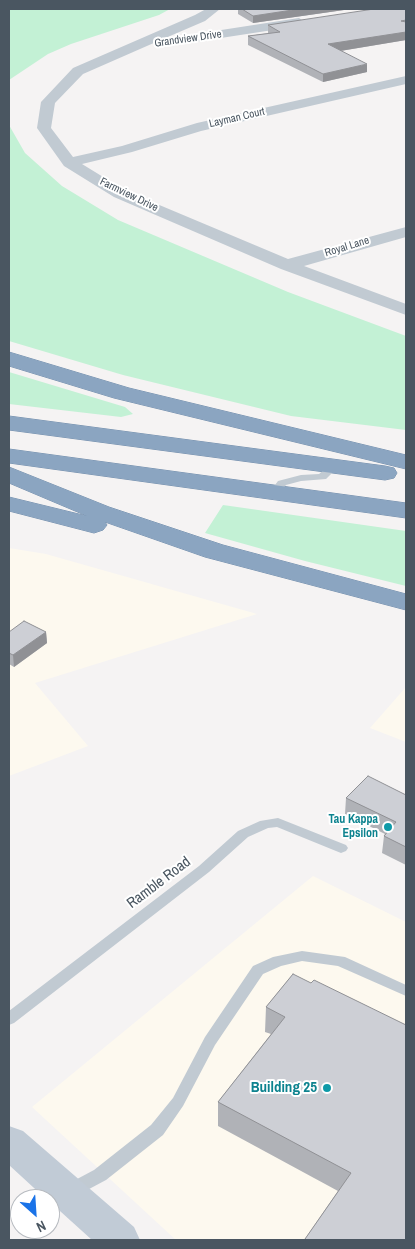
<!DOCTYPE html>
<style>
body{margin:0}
#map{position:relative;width:415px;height:1249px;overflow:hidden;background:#f5f3f3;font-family:"Archivo Narrow",sans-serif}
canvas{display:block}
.frame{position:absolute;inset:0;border:10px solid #4a5661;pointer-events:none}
.north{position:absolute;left:10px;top:1189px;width:50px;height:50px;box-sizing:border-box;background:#fff;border:1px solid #b7bbc0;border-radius:50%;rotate:154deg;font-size:14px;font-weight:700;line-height:20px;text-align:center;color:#4a5661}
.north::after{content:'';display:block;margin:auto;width:18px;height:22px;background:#1a73e8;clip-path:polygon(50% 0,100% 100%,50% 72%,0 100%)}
</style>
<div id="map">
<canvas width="415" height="1249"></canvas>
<div class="frame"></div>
<div class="north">N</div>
</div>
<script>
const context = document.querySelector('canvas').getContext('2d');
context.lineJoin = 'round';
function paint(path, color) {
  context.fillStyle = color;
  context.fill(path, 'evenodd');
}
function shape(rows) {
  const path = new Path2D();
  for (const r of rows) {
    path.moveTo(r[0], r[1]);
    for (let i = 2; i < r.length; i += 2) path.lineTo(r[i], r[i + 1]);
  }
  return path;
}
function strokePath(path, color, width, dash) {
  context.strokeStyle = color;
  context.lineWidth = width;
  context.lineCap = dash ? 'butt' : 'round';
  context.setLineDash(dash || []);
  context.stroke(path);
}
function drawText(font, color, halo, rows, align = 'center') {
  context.font = font + ' "Archivo Narrow",sans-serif';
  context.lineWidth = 4;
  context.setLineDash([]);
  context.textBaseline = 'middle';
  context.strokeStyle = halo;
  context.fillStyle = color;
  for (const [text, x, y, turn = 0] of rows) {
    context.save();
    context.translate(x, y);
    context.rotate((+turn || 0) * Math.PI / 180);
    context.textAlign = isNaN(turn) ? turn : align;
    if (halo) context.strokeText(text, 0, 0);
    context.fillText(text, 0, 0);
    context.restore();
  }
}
const commercial = shape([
 [9,548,46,554,257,614,35,683,88,746,9,776],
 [406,687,406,742,370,728],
 [313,876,406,922,406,1240,176,1240,32,1107]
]);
const green = shape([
 [9,9,170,9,159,15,71,44,48,54,9,80],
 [9,125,25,153,62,186,118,220,288,292,406,336,406,430,291,416,123,375,9,341],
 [9,372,125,407,133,414,121,417,9,404],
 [223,505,406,531,406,586,305,561,205,533]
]);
const service = shape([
 [334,463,339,466,326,479,301,481,286,485,278,495,274,496,269,493,278,481,301,475,319,474,331,464,334,463],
 [278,818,346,845,348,848,346,851,341,853,336,851,277,827,268,828,248,837,209,872,14,1023,9,1025,9,1011,199,866,238,831,260,821,278,818],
 [302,951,345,957,406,985,406,996,338,966,302,961,281,966,263,974,215,1045,183,1106,163,1135,106,1180,76,1196,70,1198,64,1196,62,1191,64,1186,94,1170,151,1125,173,1098,205,1037,253,966,273,957,302,951]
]);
const minor = shape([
 [206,9,220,9,205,21,163,39,299,18,305,22,299,26,162,47,157,46,156,42,83,74,55,103,51,128,73,157,122,146,197,123,406,76,406,84,201,131,132,152,82,164,126,191,288,259,406,227,406,237,304,266,406,304,406,315,281,269,114,197,64,166,37,128,41,102,73,68,195,15,206,9]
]);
const secondary = shape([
 [9,1126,23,1131,134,1227,140,1240,92,1240,50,1202,50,1199,46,1199,9,1165,9,1126]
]);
const motorway = shape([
 [9,352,129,388,406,455,406,469,114,398,9,366,9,352],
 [9,416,385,466,394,468,397,473,394,478,385,480,9,430,9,416],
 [9,449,406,503,406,518,9,463,9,449],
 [9,467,109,507,223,545,406,594,406,610,205,557,105,522,107,525,103,530,94,533,9,511,9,497,87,516,9,483,9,467]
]);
const wall = shape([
 [238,9,351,9,253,23,238,14],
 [406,9,406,40,340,51,367,72,323,82,248,45,248,36,269,33,268,33,268,25],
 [9,632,46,632,47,643,14,667,9,664],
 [406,795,406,865,382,853,384,836,385,834,345,814,346,798],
 [293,974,406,1240,305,1240,305,1239,338,1191,218,1126,218,1102,271,1034,265,1032,266,1007]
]);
const shadedWall = shape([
 [299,9,351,9,253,23,253,16],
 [406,32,406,40,328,53,328,44],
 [367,64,367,72,323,82,323,74],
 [46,632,47,643,14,667,13,655]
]);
const building = shape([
 [242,9,299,9,253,16,242,9],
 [374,9,406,9,406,20,401,21,406,22,406,32,328,44,367,64,323,74,248,36,280,32,268,25,374,9],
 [24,621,46,632,13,655,9,653,9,632,24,621],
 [368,776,406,795,406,847,384,836,396,822,346,798,368,776],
 [293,974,311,983,314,980,406,1025,406,1240,308,1240,305,1239,351,1173,218,1102,285,1017,266,1007,293,974]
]);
const markers = [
 [388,827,5,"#0f9aa8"],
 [327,1088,5,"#0f9aa8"]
];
const farStreetnames = [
 ["Grandview Drive",188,39,-8],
 ["Layman Court",237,118,-13],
 ["Farmview Drive",129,195,26],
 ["Royal Lane",347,247,-17]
];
const cultureNames = [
 ["Tau Kappa",378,820],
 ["Epsilon",378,834]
];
const nearStreetnames = [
 ["Ramble Road",159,883,-37]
];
const nearCulturenames = [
 ["Building 25",317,1088]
];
paint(commercial, '#fdf9ef');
paint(green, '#c3f1d5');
strokePath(motorway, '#7690ad', 1);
paint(service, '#c1cad2');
paint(minor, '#c1cad2');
paint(secondary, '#c1cbd6');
paint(motorway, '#8ba5c1');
paint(wall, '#b0b2b7');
paint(shadedWall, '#909195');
paint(building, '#cdcfd5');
strokePath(building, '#909195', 1);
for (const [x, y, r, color] of markers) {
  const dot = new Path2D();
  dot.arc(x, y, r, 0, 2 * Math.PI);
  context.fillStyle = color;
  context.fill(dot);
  strokePath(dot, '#fff', 2);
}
drawText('11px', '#4a5661', '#fff', farStreetnames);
drawText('bold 12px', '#0d838f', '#fff', cultureNames, 'right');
drawText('15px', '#4a5661', '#fff', nearStreetnames);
drawText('bold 15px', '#0d838f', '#fff', nearCulturenames, 'right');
</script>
